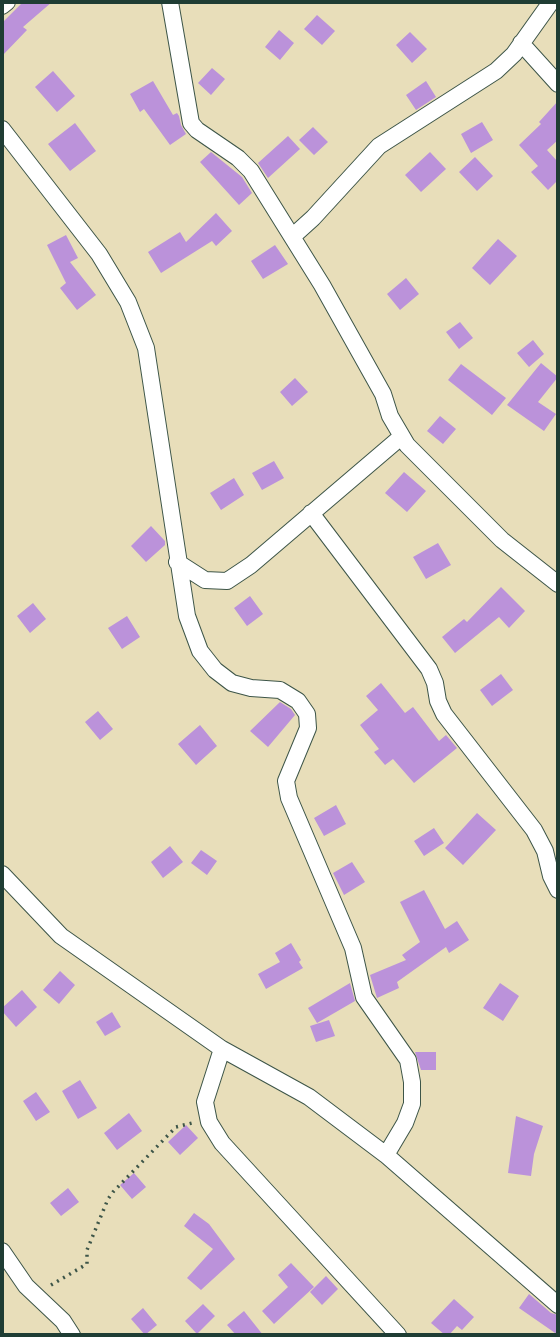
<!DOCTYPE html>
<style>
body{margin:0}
#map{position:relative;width:560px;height:1337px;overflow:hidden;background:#e8deba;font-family:Mynerve,sans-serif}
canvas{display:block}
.frame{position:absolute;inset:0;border:4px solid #1f3d34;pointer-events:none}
</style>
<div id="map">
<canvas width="560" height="1337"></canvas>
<div class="frame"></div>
</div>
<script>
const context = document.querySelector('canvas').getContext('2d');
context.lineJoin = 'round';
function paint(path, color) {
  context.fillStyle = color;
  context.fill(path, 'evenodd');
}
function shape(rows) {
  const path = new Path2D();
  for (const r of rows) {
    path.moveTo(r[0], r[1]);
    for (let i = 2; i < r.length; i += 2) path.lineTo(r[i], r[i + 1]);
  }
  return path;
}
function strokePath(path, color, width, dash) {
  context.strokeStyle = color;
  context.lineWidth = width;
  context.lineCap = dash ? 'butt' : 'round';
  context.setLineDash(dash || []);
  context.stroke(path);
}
const building = shape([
 [23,2,52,2,23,27,27,30,2,56,2,23],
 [317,15,335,31,322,45,304,29],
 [279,30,294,43,280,60,265,47],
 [410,32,427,49,412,63,396,45],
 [212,68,225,79,211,95,198,83],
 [53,71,75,96,57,112,35,87],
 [153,81,173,115,177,113,179,116,181,125,186,134,170,145,144,109,140,112,130,94],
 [426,81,436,97,416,110,406,95],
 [558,101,558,140,547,150,558,162,558,180,548,190,531,172,538,166,519,145,541,124,539,122],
 [482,122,493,140,471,153,461,134],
 [75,123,96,151,70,171,48,144],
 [313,127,328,142,314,155,299,140],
 [288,136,300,149,268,178,258,163],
 [211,152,242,177,252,193,239,205,200,162],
 [430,152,446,169,421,192,405,175],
 [475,157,493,176,477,191,459,172],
 [216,213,232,231,216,246,212,241,161,273,148,252,180,232,186,242],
 [66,235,78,258,70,262,96,295,77,310,60,288,66,283,47,245],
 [498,239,517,256,490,285,472,268],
 [275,245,288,264,263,279,251,261],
 [406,278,419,294,400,310,387,294],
 [460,322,473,338,459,349,446,332],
 [533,340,544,354,529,367,517,353],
 [541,363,558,377,538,402,556,414,544,431,507,405],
 [461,364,506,398,492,415,448,380],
 [295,378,308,392,292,406,280,392],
 [440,416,456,429,443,444,427,431],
 [274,461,284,478,262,490,252,473],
 [404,472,426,491,407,512,385,493],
 [234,478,244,495,221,510,210,493],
 [151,526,165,541,165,545,146,562,131,546],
 [438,543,451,565,426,579,413,557],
 [501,587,525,611,509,628,499,617,455,653,442,637,464,619,467,622],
 [250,596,263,614,247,626,234,608],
 [33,603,46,619,30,633,17,616],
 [127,616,140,637,122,649,108,628],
 [501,674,513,690,492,706,480,690],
 [381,683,405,713,413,707,439,741,446,735,457,748,414,783,393,759,385,765,374,752,379,749,360,725,378,710,366,696],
 [280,702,291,709,295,715,268,747,250,731],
 [98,711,113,729,100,740,85,722],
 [200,725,217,746,196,765,178,744],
 [336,805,346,824,324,836,314,818],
 [477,813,496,830,463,865,445,848],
 [434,828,444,843,424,856,414,841],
 [170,846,183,862,163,878,151,862],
 [201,850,217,861,207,875,191,863],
 [352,862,365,882,344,895,333,873],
 [424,890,445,929,457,921,469,940,449,953,446,947,397,982,399,988,377,998,370,975,406,960,402,955,420,942,400,902],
 [291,943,301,960,299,962,303,968,266,989,258,974,280,962,275,953],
 [60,971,75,985,59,1004,43,990],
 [350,983,355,1001,317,1023,308,1008],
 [500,983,519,996,503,1021,483,1008],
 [22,990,37,1007,16,1027,2,1011,2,1008],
 [112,1012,121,1027,105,1036,96,1022],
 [329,1020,335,1036,316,1042,310,1026],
 [415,1052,436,1052,436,1070,421,1070],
 [80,1080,97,1108,78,1119,62,1091],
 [36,1092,50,1112,36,1121,23,1101],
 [129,1113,142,1131,117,1150,104,1133],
 [516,1116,543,1126,534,1154,531,1176,508,1173],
 [186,1125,198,1138,180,1155,168,1142],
 [134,1173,146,1187,132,1199,120,1185],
 [68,1188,79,1202,61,1216,50,1203],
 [194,1213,209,1224,235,1259,201,1290,187,1278,213,1249,184,1226],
 [291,1263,314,1287,274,1324,262,1311,288,1287,278,1275],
 [326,1276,338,1289,322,1305,310,1292],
 [529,1294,551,1313,558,1315,558,1335,519,1308],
 [454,1299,474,1317,462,1330,457,1326,449,1335,445,1335,431,1323],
 [203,1304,215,1316,197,1334,185,1321],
 [143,1308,157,1325,145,1335,131,1319],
 [244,1311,263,1335,236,1335,227,1325]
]);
const path = shape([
 [51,1285,87,1264,87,1250,108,1199,113,1192,176,1127,192,1123]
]);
const street = shape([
 [170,2,191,123,197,130,238,158,251,171,322,285,383,394,390,416,407,445,502,540,558,584],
 [2,6,7,2],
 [521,43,558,84],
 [2,129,99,254,128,302,146,348,187,616,200,651,215,670,232,683,251,688,280,690,298,701,307,714,308,728,286,781,289,798,353,948,364,997,408,1060,412,1082,412,1104,405,1123,386,1155],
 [292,237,313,218,379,146,496,71,514,54,551,2],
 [311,513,429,669,435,683,438,701,444,714,534,830,545,851,551,876,558,890],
 [177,562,205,580,227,581,251,565,401,437],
 [2,874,61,936,222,1049,309,1097,386,1155,558,1305],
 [222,1049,205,1102,209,1122,222,1143,398,1335],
 [2,1251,26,1286,63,1321,72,1335]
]);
paint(building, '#bb92da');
strokePath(street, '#3d5548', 18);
strokePath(path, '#3d5548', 3.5, [2, 5]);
strokePath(street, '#fff', 16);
</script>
